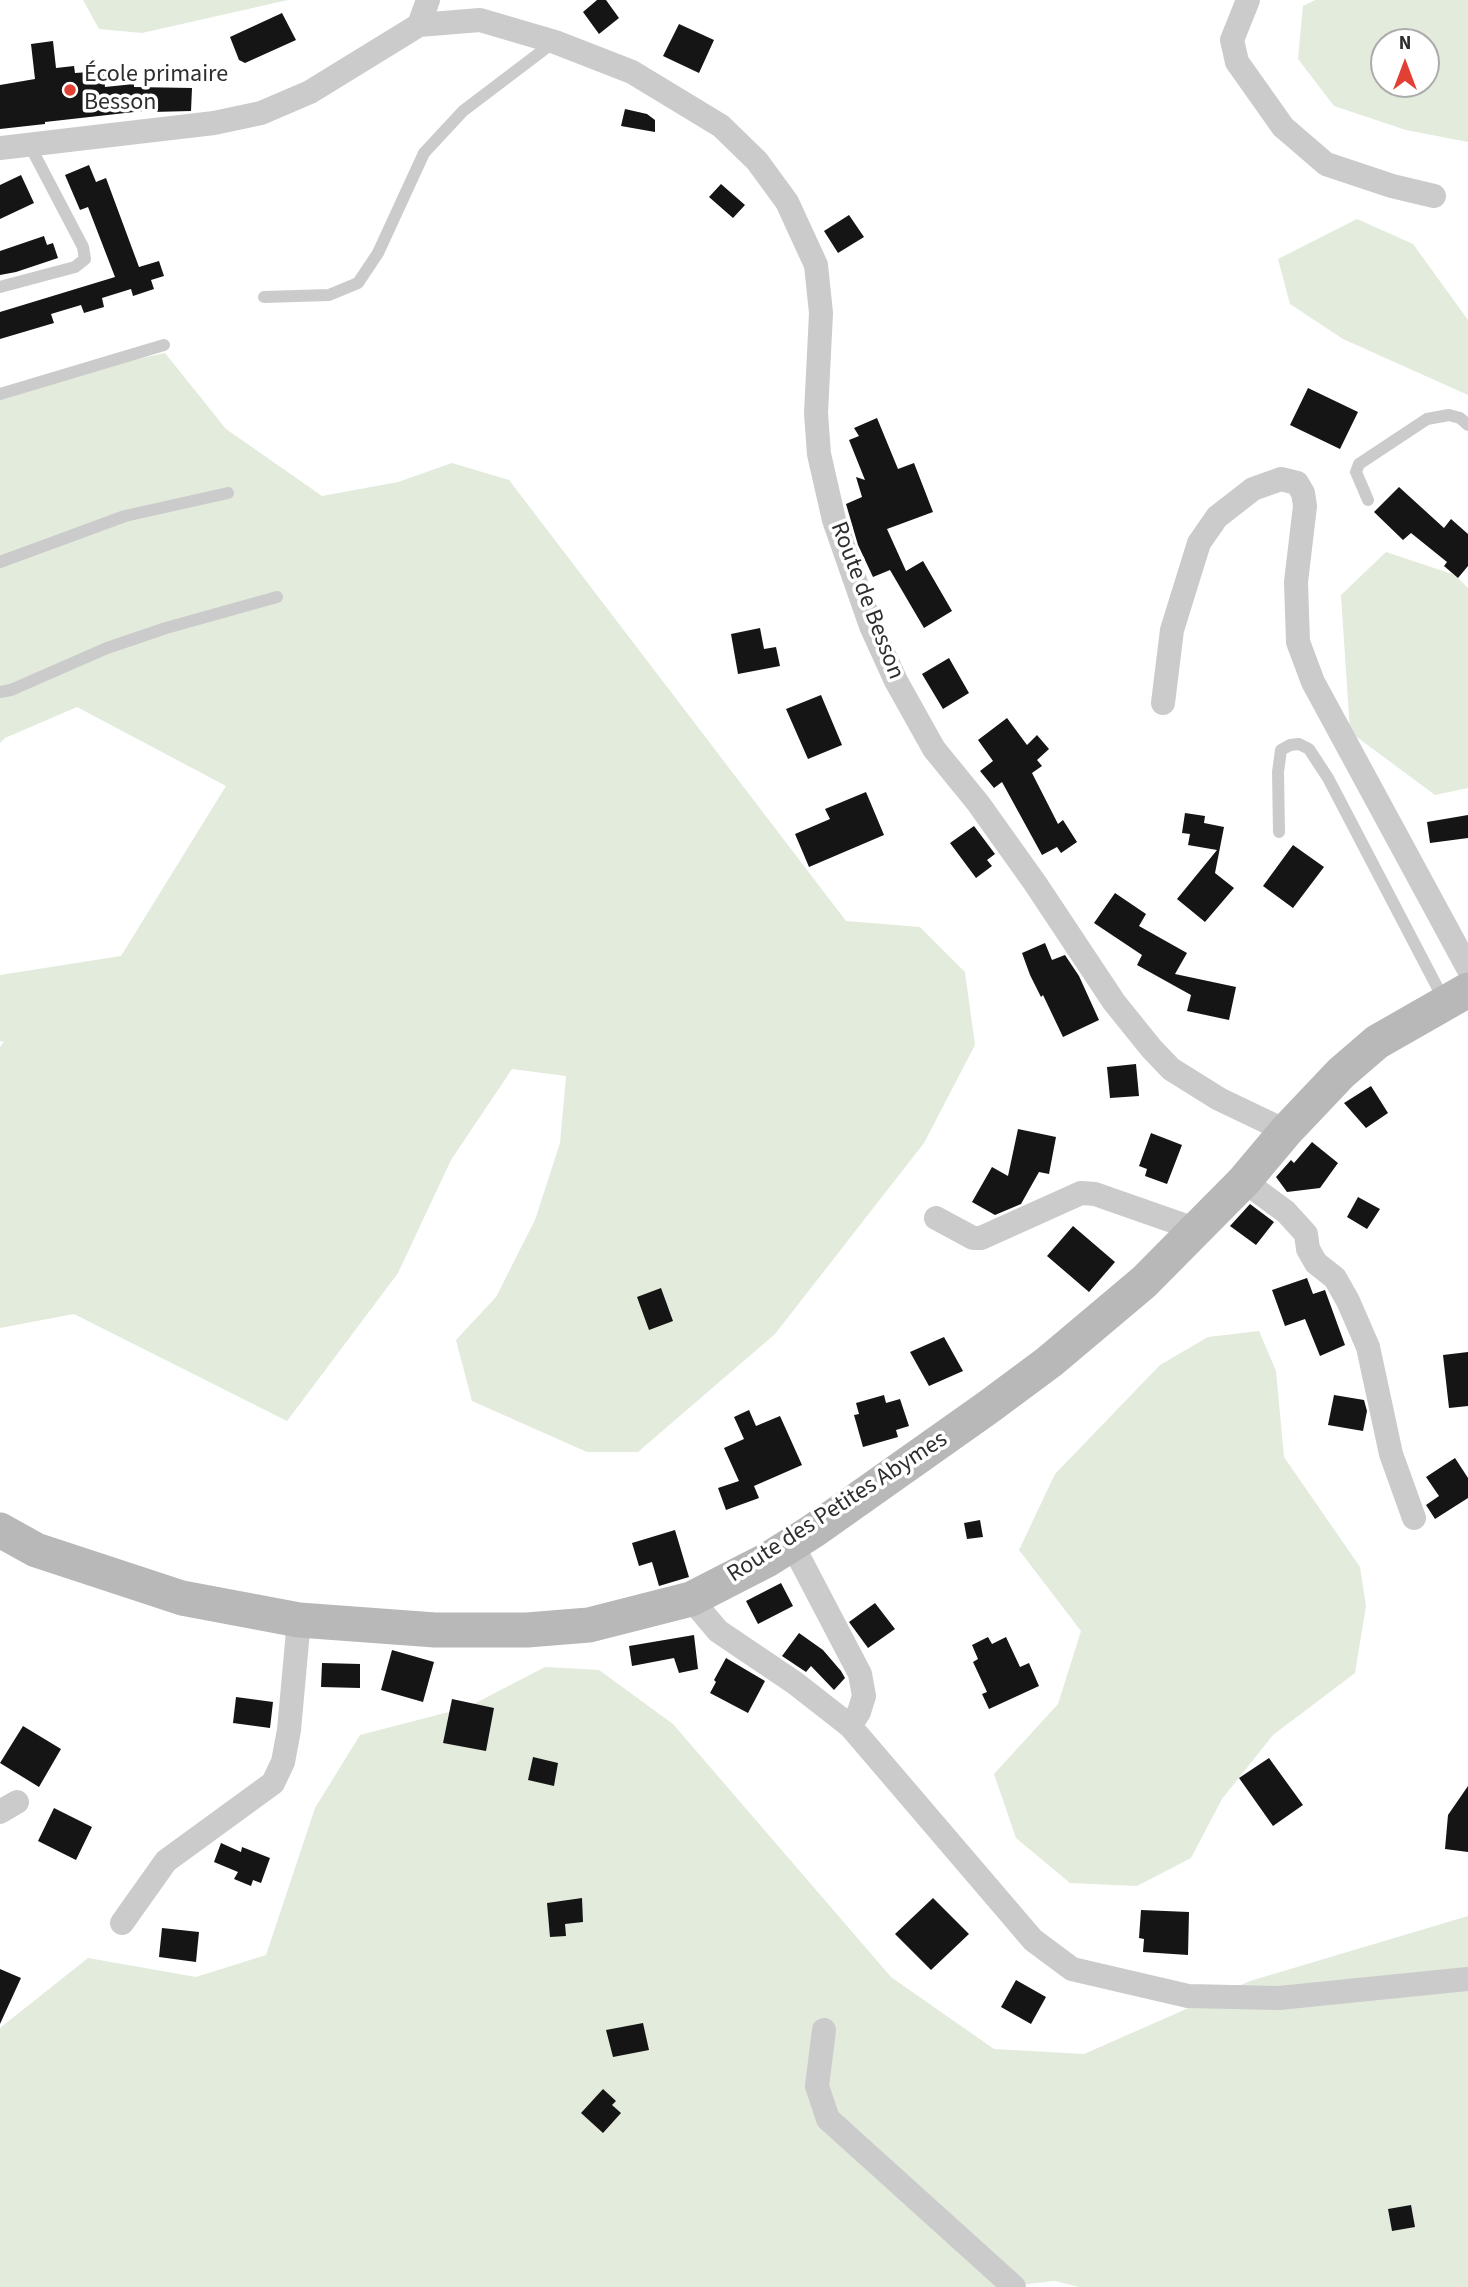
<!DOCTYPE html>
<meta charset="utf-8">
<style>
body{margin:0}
#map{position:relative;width:1468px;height:2287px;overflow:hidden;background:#fff;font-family:"Source Sans 3",sans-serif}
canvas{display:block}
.north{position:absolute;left:1370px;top:28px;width:70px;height:70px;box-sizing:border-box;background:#fff;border:2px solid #ababab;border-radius:50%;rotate:0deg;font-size:19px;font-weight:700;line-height:28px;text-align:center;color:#2e2e2e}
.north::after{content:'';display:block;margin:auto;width:24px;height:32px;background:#e14134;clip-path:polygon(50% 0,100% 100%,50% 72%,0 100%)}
</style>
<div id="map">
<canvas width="1468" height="2287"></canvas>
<div class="north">N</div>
</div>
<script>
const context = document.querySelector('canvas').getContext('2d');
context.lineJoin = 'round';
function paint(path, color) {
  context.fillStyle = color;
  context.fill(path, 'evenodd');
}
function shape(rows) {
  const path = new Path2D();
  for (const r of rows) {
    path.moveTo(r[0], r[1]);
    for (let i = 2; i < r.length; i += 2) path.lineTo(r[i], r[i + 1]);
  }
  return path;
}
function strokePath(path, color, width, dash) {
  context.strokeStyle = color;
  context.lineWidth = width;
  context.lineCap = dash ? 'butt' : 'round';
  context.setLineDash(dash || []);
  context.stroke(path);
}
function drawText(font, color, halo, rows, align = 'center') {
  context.font = font + ' "Source Sans 3",sans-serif';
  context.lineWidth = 7;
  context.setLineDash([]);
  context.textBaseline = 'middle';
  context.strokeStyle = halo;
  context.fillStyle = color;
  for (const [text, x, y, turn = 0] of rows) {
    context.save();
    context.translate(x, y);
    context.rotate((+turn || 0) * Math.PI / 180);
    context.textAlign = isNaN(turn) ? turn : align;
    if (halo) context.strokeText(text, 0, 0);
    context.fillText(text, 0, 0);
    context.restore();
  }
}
const green = shape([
 [83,0,288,0,142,33,99,29],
 [1315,0,1468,0,1468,142,1406,130,1334,106,1298,59,1303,6],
 [1384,42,1426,42,1426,84,1384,84],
 [1357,219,1413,244,1468,320,1468,395,1343,339,1290,304,1278,259],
 [165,353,226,429,322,496,398,482,452,463,509,480,846,921,920,927,965,972,975,1045,924,1143,775,1334,638,1452,587,1452,472,1401,456,1340,496,1297,535,1220,560,1143,566,1076,512,1069,451,1160,398,1273,287,1421,74,1314,0,1328,0,1047,4,1042,0,1041,0,975,121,956,226,786,77,707,5,738,0,743,0,389],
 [1386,552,1455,575,1468,588,1468,788,1435,795,1350,732,1341,595],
 [1259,1331,1276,1371,1284,1457,1360,1567,1366,1606,1355,1673,1273,1735,1222,1799,1191,1858,1137,1886,1070,1883,1016,1838,994,1774,1058,1704,1081,1631,1019,1550,1055,1474,1160,1365,1208,1337],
 [545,1667,599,1670,673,1724,891,1977,994,2049,1084,2054,1250,1981,1468,1916,1468,2287,1079,2287,1055,2281,1000,2287,0,2287,0,2028,88,1958,196,1977,266,1955,315,1808,360,1735,468,1707]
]);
const building = shape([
 [597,0,606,0,619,18,599,34,583,12],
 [282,13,296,40,245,63,239,60,230,37],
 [679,24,714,40,699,73,663,56],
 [53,41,56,68,74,66,75,73,103,71,105,87,134,84,134,87,192,88,191,111,152,112,152,110,45,122,45,124,0,129,0,85,35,79,31,44],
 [625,109,647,114,655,120,655,132,621,126],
 [89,165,96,182,106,178,139,267,159,261,164,276,151,280,154,289,133,296,131,289,102,298,104,307,84,313,81,305,51,314,54,323,0,339,0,312,115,277,88,207,80,210,65,175],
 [21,175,34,203,0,219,0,185],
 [721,184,745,205,733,218,709,197],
 [849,215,864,237,838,253,824,231],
 [44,236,47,245,53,243,58,258,16,272,0,275,0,251],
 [1308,388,1358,412,1340,449,1290,425],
 [877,418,898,469,914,463,933,512,887,529,906,571,923,561,952,611,924,628,890,570,873,577,858,545,846,504,862,497,856,477,865,480,849,440,859,436,854,428],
 [1399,487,1444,528,1451,519,1468,534,1468,566,1458,578,1444,566,1447,562,1411,533,1403,540,1374,512],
 [760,628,764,649,776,647,780,666,738,674,731,634],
 [949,658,969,693,943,709,922,674],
 [821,695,842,745,808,759,786,709],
 [1007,718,1027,745,1037,735,1049,749,1037,760,1042,766,1032,773,1058,824,1063,820,1077,842,1061,853,1057,847,1042,855,1002,782,994,788,980,771,993,761,978,740],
 [866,792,884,835,809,867,795,834,830,819,825,809],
 [1185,813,1205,816,1204,823,1224,827,1215,873,1234,888,1205,922,1177,899,1217,850,1188,845,1190,834,1182,833],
 [1468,815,1468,838,1430,843,1427,822],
 [974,826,995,854,987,860,992,866,976,878,950,843],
 [1293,845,1324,867,1293,908,1263,886],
 [1115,893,1146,914,1139,926,1187,953,1175,974,1236,987,1229,1020,1187,1011,1191,995,1137,965,1142,955,1094,923],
 [1045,943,1052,960,1065,955,1079,976,1099,1020,1063,1037,1043,995,1041,997,1030,975,1022,953],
 [1136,1064,1139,1096,1110,1098,1107,1067],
 [1371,1086,1388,1113,1366,1128,1344,1103],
 [1018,1129,1056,1137,1049,1174,1039,1172,1021,1204,995,1215,972,1202,992,1167,1008,1176],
 [1151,1133,1182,1145,1167,1184,1145,1176,1147,1169,1139,1166],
 [1312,1142,1338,1163,1320,1188,1287,1192,1276,1177,1291,1160,1294,1163],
 [1358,1197,1380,1209,1367,1229,1347,1217],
 [1250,1204,1274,1222,1256,1245,1230,1226],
 [1073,1226,1115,1262,1089,1292,1047,1256],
 [1307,1278,1313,1294,1325,1290,1345,1345,1320,1356,1305,1319,1285,1326,1272,1290],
 [661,1288,673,1321,649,1330,637,1297],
 [944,1337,963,1371,929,1386,910,1352],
 [1468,1352,1468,1406,1449,1408,1443,1355],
 [884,1395,886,1403,900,1399,909,1426,896,1430,898,1437,863,1447,854,1415,859,1414,856,1403],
 [1334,1395,1364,1400,1367,1411,1363,1431,1328,1425],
 [749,1410,756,1426,780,1416,802,1465,754,1486,759,1498,726,1510,718,1488,739,1481,724,1448,744,1439,734,1417],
 [1455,1458,1468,1478,1468,1498,1435,1519,1426,1505,1439,1496,1426,1477],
 [980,1520,983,1537,967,1539,964,1523],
 [675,1530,689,1577,659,1586,652,1562,639,1566,632,1543],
 [781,1583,793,1606,758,1624,746,1601],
 [875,1603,895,1629,868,1648,849,1622],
 [799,1633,823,1650,841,1671,845,1678,834,1690,811,1666,806,1672,782,1656],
 [694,1635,698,1669,679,1673,674,1658,632,1666,629,1646],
 [988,1637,992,1644,1006,1637,1020,1667,1029,1663,1039,1686,989,1709,982,1694,987,1692,973,1662,978,1659,972,1645],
 [392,1650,434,1662,423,1702,381,1690],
 [726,1658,765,1681,748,1713,710,1693,716,1682,714,1680],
 [322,1663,360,1664,360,1688,321,1687],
 [236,1697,273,1702,270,1728,233,1723],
 [452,1699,494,1708,486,1751,443,1743],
 [23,1726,61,1749,39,1787,0,1763],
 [533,1757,558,1763,554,1786,528,1780],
 [1269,1758,1303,1805,1273,1826,1239,1778],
 [1468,1786,1468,1852,1445,1849,1448,1815],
 [54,1808,92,1827,76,1860,38,1841],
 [221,1843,241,1852,242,1847,270,1858,261,1883,253,1880,251,1886,234,1879,238,1872,214,1862],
 [582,1898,583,1922,565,1924,566,1936,550,1937,547,1903],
 [933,1898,969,1934,931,1970,895,1934],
 [1141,1910,1189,1912,1188,1955,1143,1952,1144,1939,1139,1938],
 [162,1928,199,1932,196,1962,159,1957],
 [0,1969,21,1978,0,2024],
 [1016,1980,1046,1997,1031,2024,1001,2007],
 [643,2023,649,2050,613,2057,606,2030],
 [603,2089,616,2101,612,2105,621,2113,603,2133,581,2113],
 [1411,2205,1415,2227,1392,2231,1388,2209]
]);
const lane = shape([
 [0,287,75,267,85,259,83,247,29,144],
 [264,297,329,295,358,283,378,253,424,153,463,111,554,42],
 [0,394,164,345],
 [1368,500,1356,472,1359,464,1427,419,1449,415,1460,418,1468,425],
 [0,562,125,516,228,493],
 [0,692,11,690,107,648,166,628,277,597],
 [1279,832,1278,772,1281,750,1290,745,1299,744,1309,749,1328,778,1445,1002]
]);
const street = shape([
 [1248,0,1232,40,1237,62,1283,127,1326,164,1392,186,1434,196],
 [419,25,428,0],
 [0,148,214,123,261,113,310,92,419,25,480,20,555,42,632,72,721,126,757,161,787,202,816,265,821,313,816,413,819,454,834,520,871,626,896,681,934,749,978,803,1035,883,1114,1002,1151,1048,1171,1069,1219,1099,1286,1131],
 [1163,703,1172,630,1199,543,1217,517,1253,489,1281,479,1297,483,1303,493,1305,506,1296,582,1298,642,1313,682,1468,968],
 [1244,1181,1286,1212,1306,1234,1308,1249,1316,1263,1335,1278,1348,1301,1368,1347,1391,1454,1414,1518],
 [936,1218,973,1238,981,1238,1081,1193,1095,1194,1195,1229],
 [792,1544,860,1674,864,1696,859,1712,850,1726],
 [691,1599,718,1631,795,1683,850,1726,1033,1940,1072,1969,1188,1996,1279,1998,1468,1979],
 [0,1812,17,1802],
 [122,1923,166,1861,273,1783,283,1762,289,1730,299,1620],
 [824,2030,817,2086,828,2119,1014,2287]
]);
const secondary = shape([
 [0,1530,36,1550,182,1598,299,1620,435,1630,527,1630,589,1625,691,1599,767,1560,813,1531,987,1408,1049,1362,1144,1282,1244,1181,1286,1131,1341,1073,1377,1042,1468,990]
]);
const markers = [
 [70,90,7,"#e14134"]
];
const poiNames = [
 ["École primaire",84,76],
 ["Besson",84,104]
];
const streetNames = [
 ["Route de Besson",866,601,69],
 ["Route des Petites Abymes",838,1508,-33]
];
paint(green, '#e2ebdc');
paint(building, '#151515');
strokePath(lane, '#cbcbcb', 12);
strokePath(street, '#cbcbcb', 24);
strokePath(secondary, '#b8b8b8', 35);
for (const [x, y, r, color] of markers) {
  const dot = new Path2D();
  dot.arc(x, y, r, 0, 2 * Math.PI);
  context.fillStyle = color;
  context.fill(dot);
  strokePath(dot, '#fff', 2.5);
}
drawText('24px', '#2e2e2e', '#fff', poiNames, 'left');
drawText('24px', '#2e2e2e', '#fff', streetNames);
</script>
